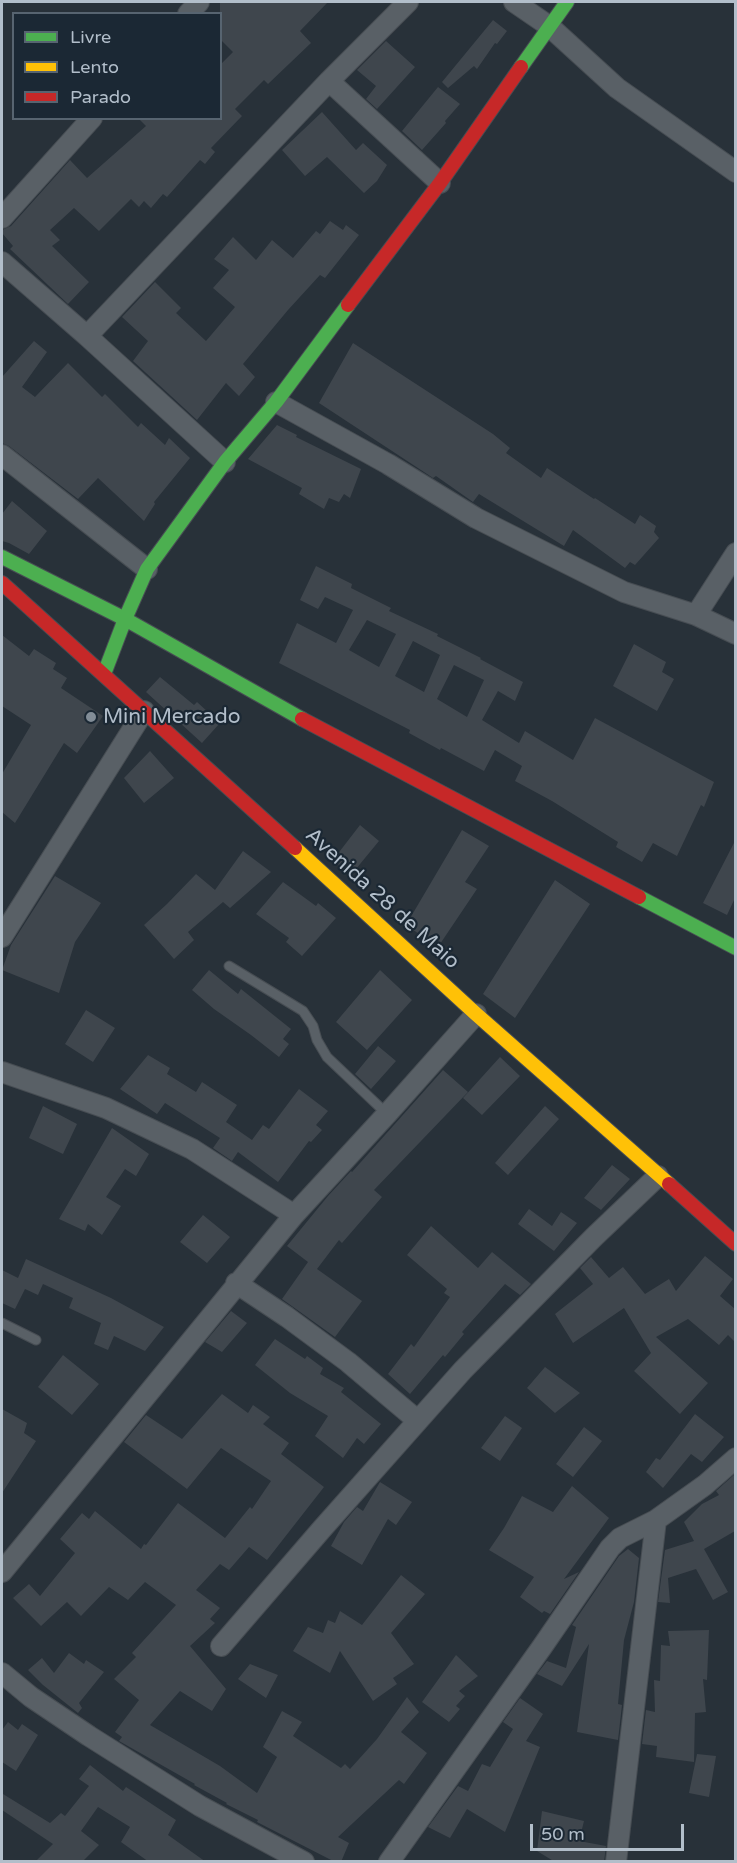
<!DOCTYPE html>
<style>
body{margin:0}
#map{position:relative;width:737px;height:1863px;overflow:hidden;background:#283139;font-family:"Varela Round",sans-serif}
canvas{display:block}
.frame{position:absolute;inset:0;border:3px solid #b2beca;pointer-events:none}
.legend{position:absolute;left:12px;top:12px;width:210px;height:108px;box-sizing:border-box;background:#1b2834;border:2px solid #576470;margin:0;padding:8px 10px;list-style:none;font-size:18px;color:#b2beca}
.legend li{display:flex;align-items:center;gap:12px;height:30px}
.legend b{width:30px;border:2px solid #576470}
.scale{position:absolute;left:530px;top:1824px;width:154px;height:27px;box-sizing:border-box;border:3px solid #b2beca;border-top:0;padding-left:8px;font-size:18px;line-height:21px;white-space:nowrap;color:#b2beca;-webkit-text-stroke:4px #1b2834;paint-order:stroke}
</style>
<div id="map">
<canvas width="737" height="1863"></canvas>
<div class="frame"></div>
<ul class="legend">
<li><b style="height:8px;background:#4caf50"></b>Livre</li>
<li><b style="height:8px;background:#ffc107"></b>Lento</li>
<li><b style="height:8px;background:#c62828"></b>Parado</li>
</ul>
<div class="scale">50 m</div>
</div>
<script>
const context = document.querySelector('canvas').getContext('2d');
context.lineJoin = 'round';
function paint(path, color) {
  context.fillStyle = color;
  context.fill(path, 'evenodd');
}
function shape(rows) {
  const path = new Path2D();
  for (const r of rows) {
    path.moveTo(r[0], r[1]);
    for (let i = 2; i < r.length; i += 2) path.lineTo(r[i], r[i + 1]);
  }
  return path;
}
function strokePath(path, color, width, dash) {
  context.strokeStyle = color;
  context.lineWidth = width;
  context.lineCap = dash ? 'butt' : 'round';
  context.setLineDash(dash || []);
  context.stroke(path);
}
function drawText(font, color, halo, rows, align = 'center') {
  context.font = font + ' "Varela Round",sans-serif';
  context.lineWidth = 4.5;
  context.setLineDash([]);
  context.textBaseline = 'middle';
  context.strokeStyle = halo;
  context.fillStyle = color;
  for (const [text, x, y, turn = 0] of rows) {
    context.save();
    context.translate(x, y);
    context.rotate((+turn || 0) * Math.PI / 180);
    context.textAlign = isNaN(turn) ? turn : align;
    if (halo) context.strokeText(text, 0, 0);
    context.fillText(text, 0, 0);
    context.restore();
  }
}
const building = shape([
 [220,2,328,2,300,31,311,43,268,84,264,80,235,109,242,116,211,148,215,152,205,164,200,160,167,197,163,194,151,208,144,201,139,207,131,199,99,231,74,208,50,230,60,240,52,246,89,282,68,304,10,249,13,246,2,233,2,230,11,226,70,160,87,178,146,126,138,118,220,118,220,65,233,52,220,39],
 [493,20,507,31,497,44,495,43,477,69,474,66,448,88,442,82],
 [386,41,415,67,377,109,366,99,376,86,357,70],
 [438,87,460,104,445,121,446,123,422,150,402,131],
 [322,112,356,150,363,143,387,165,377,181,364,193,327,157,305,176,282,150],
 [330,221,343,230,346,225,359,235,325,278,320,275,288,310,243,364,255,377,239,396,226,383,197,420,133,361,148,341,122,317,155,282,181,308,176,313,206,341,235,307,213,288,229,270,214,259,233,237,256,260,272,240,293,258,316,231,320,234],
 [34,341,47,352,22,387,35,397,68,363,102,397,105,394,138,427,141,423,165,445,169,438,190,458,154,502,155,504,144,521,98,478,78,499,9,446,2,443,2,377],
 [353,343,493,434,510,448,506,453,541,478,547,468,594,499,595,498,635,524,640,515,656,526,654,532,659,538,635,565,630,562,625,568,573,530,564,546,479,494,473,502,436,476,433,478,424,472,319,403],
 [277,425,297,435,296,437,361,469,350,498,344,494,339,502,329,498,324,509,299,494,302,488,248,459],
 [12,501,47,531,29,554,9,543,2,541,2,514],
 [316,566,352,584,351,588,391,608,389,611,438,634,437,636,481,658,480,659,523,682,515,701,498,691,482,720,519,743,525,731,573,760,595,718,714,782,704,807,701,805,677,856,653,843,642,862,616,847,618,842,552,801,515,781,522,766,495,750,484,771,441,748,440,750,409,733,410,730,279,663,297,623,336,643,353,610,325,597,318,609,300,600],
 [367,620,396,634,379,667,349,650],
 [413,641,440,655,424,692,395,676],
 [454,665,484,680,467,717,437,699],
 [2,635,29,656,34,649,56,663,53,669,67,678,61,688,103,716,77,753,64,743,15,823,2,812,2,774,31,725,2,706],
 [634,644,666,662,662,672,674,679,657,711,613,686],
 [160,677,194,705,197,702,220,723,202,743,146,692],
 [150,751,174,778,144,803,124,778],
 [360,825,379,841,351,875,333,860],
 [462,830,489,846,465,882,477,889,438,947,406,925],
 [735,841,735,898,727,915,703,903],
 [243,851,271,872,230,908,223,902,188,932,194,940,174,959,144,925,167,904,196,874,215,890],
 [55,876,101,903,75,942,59,993,2,970,11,945],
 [555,880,590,904,515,1018,483,994],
 [283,882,316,906,318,903,336,918,302,956,286,942,289,938,256,914],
 [209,970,238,994,241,989,291,1029,283,1039,289,1044,279,1057,251,1035,214,1009,192,990],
 [380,970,412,1000,367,1050,336,1022],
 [86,1010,115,1028,93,1062,65,1044],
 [378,1046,396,1061,371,1089,355,1074],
 [148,1055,170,1068,167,1074,196,1092,202,1082,237,1105,226,1122,252,1140,263,1125,269,1129,299,1089,328,1111,316,1125,322,1130,311,1142,309,1141,278,1182,238,1152,232,1161,213,1148,220,1138,165,1103,157,1114,120,1089],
 [500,1057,520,1076,482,1115,463,1098],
 [443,1070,468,1092,374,1190,382,1197,342,1243,339,1240,317,1269,362,1301,335,1337,282,1299,308,1262,287,1246,328,1196,351,1171,352,1172],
 [43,1106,77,1124,63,1154,29,1138],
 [545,1106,559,1119,508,1175,495,1163],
 [112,1128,149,1154,136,1176,125,1169,106,1197,121,1206,102,1235,88,1224,85,1231,59,1219],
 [612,1165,630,1179,601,1210,584,1198],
 [529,1209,552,1226,561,1212,577,1223,554,1251,518,1224],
 [203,1215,230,1237,207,1263,180,1242],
 [431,1226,478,1268,492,1252,531,1284,520,1295,505,1284,462,1332,464,1334,445,1357,443,1355,410,1394,388,1374,411,1344,414,1347,450,1297,444,1293,447,1289,407,1255],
 [705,1256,733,1279,720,1296,735,1309,735,1342,728,1335,719,1345,688,1319,656,1337,708,1383,680,1414,634,1371,651,1353,624,1308,573,1343,555,1314,593,1284,580,1268,591,1257,609,1278,623,1267,645,1294,669,1279,676,1291],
 [26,1259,111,1298,164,1327,145,1351,114,1336,108,1350,94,1344,101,1323,69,1308,73,1298,43,1284,38,1295,25,1289,15,1309,2,1303,2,1270,18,1278],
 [231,1311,247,1323,222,1352,205,1342],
 [275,1339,305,1359,307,1356,323,1368,320,1374,344,1388,341,1392,381,1424,364,1444,357,1438,343,1458,315,1436,328,1416,290,1393,255,1365],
 [63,1355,99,1384,72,1415,38,1387],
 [545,1367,580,1393,555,1413,527,1388],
 [222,1394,248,1413,253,1405,270,1417,263,1424,289,1443,281,1454,324,1487,267,1560,249,1547,229,1570,220,1564,196,1590,220,1608,210,1619,215,1623,190,1646,226,1689,212,1711,180,1691,150,1725,220,1766,257,1793,277,1757,263,1747,282,1711,302,1722,293,1736,341,1768,345,1764,350,1769,377,1739,407,1697,419,1712,401,1732,427,1753,404,1784,399,1780,338,1837,349,1843,341,1862,335,1862,257,1822,258,1820,226,1804,227,1803,194,1785,195,1784,119,1741,122,1737,115,1732,139,1700,114,1679,136,1657,132,1653,176,1605,145,1582,128,1600,109,1587,81,1616,67,1602,41,1626,13,1598,29,1584,40,1596,75,1553,60,1539,82,1513,89,1519,95,1511,141,1549,144,1544,146,1545,178,1503,225,1538,250,1507,252,1509,271,1481,221,1448,187,1489,124,1442,146,1415,182,1439],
 [2,1409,27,1423,24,1433,36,1441,2,1493],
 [695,1414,724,1437,702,1462,691,1454,663,1488,646,1472,656,1458,660,1460],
 [505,1416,522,1428,500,1461,481,1448],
 [584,1427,602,1441,573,1477,556,1464],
 [735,1474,735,1531,704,1549,728,1592,713,1600,696,1569,668,1578,670,1603,658,1602,665,1550,694,1541,684,1522,702,1504,719,1495,716,1491],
 [380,1482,412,1502,396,1525,388,1519,362,1565,331,1546,344,1522,357,1507,363,1511],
 [572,1486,609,1518,564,1579,579,1572,550,1614,544,1611,542,1613,520,1597,534,1577,489,1550,504,1528,522,1496,553,1512],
 [628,1549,639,1558,634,1602,624,1640,618,1704,622,1705,618,1740,577,1732,589,1644,562,1686,537,1674,547,1661,566,1668,576,1627,572,1625,619,1556],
 [401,1575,425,1594,391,1633,414,1664,393,1678,397,1684,373,1701,340,1651,330,1673,293,1651,308,1627,323,1633,328,1620,335,1623,340,1611,362,1625],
 [709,1630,707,1680,703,1679,706,1712,695,1713,694,1762,656,1757,657,1746,642,1744,646,1710,655,1712,654,1680,660,1681,661,1645,670,1646,668,1631],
 [69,1653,84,1664,86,1660,104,1672,79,1703,82,1708,78,1713,43,1685,28,1670,42,1658,54,1673],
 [456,1655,478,1676,459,1691,465,1696,456,1706,460,1709,449,1722,422,1702],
 [250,1664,278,1675,266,1698,238,1679],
 [520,1698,543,1714,526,1741,540,1747,505,1832,467,1809,450,1838,428,1827,458,1786,468,1791,482,1764,490,1767,513,1729,503,1722],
 [8,1722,18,1730,22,1724,38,1735,16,1771,2,1762,2,1730],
 [697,1754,716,1756,709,1797,689,1793],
 [90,1765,123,1791,126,1787,176,1820,168,1835,206,1862,149,1862,121,1842,130,1827,98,1807,81,1831,99,1845,82,1862,35,1862,53,1844,2,1810,2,1796,3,1794,50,1823,61,1813,65,1816,89,1786,79,1779],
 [542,1811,584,1821,579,1841,606,1846,604,1862,555,1862,537,1851]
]);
const lane = shape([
 [229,966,303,1011,313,1026,317,1040,327,1057,387,1114],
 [2,1323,36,1340]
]);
const street = shape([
 [514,2,549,26,617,88,736,172],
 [188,14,199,2],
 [329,81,440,183],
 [2,218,92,118],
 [2,262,87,336,225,462],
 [87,336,329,81,408,2],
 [276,402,388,464,476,518,624,592,696,615,736,634],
 [2,455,147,569],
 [696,615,736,553],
 [2,937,144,711],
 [2,1072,106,1108,192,1149,294,1215],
 [236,1283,287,1317,348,1362,417,1420],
 [2,1572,294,1215,387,1114,476,1014],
 [221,1646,321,1530,463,1370,594,1237,658,1176],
 [2,1673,31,1697,89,1736,200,1806,304,1862],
 [389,1862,542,1647,610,1548,620,1538,656,1520,705,1485,736,1458],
 [616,1862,656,1520]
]);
const fast = shape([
 [521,67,567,2],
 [2,557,125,619,302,719],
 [104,674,125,619,147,569,225,462,276,402,348,305],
 [639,897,736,948]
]);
const slow = shape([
 [295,848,476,1014,669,1184]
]);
const jam = shape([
 [348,305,440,183,521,67],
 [2,583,295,848],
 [302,719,639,897],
 [669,1184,736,1244]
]);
const markers = [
 [91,717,6,"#828d97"]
];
const poiNames = [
 ["Mini Mercado",103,717]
];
const streetNames = [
 ["Avenida 28 de Maio",382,899,42]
];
paint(building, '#3f464d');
strokePath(lane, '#474d53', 11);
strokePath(street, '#474d53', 22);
strokePath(fast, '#474d53', 16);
strokePath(slow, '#474d53', 16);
strokePath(jam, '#474d53', 16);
strokePath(lane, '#596066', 9);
strokePath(street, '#596066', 20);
strokePath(fast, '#4caf50', 14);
strokePath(slow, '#ffc107', 14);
strokePath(jam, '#c62828', 14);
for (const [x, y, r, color] of markers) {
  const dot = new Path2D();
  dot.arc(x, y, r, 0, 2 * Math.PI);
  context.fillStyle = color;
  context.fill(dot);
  strokePath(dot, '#1b2834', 2);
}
drawText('21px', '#b2beca', '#1b2834', poiNames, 'left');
drawText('21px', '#b2beca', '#1b2834', streetNames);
</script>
